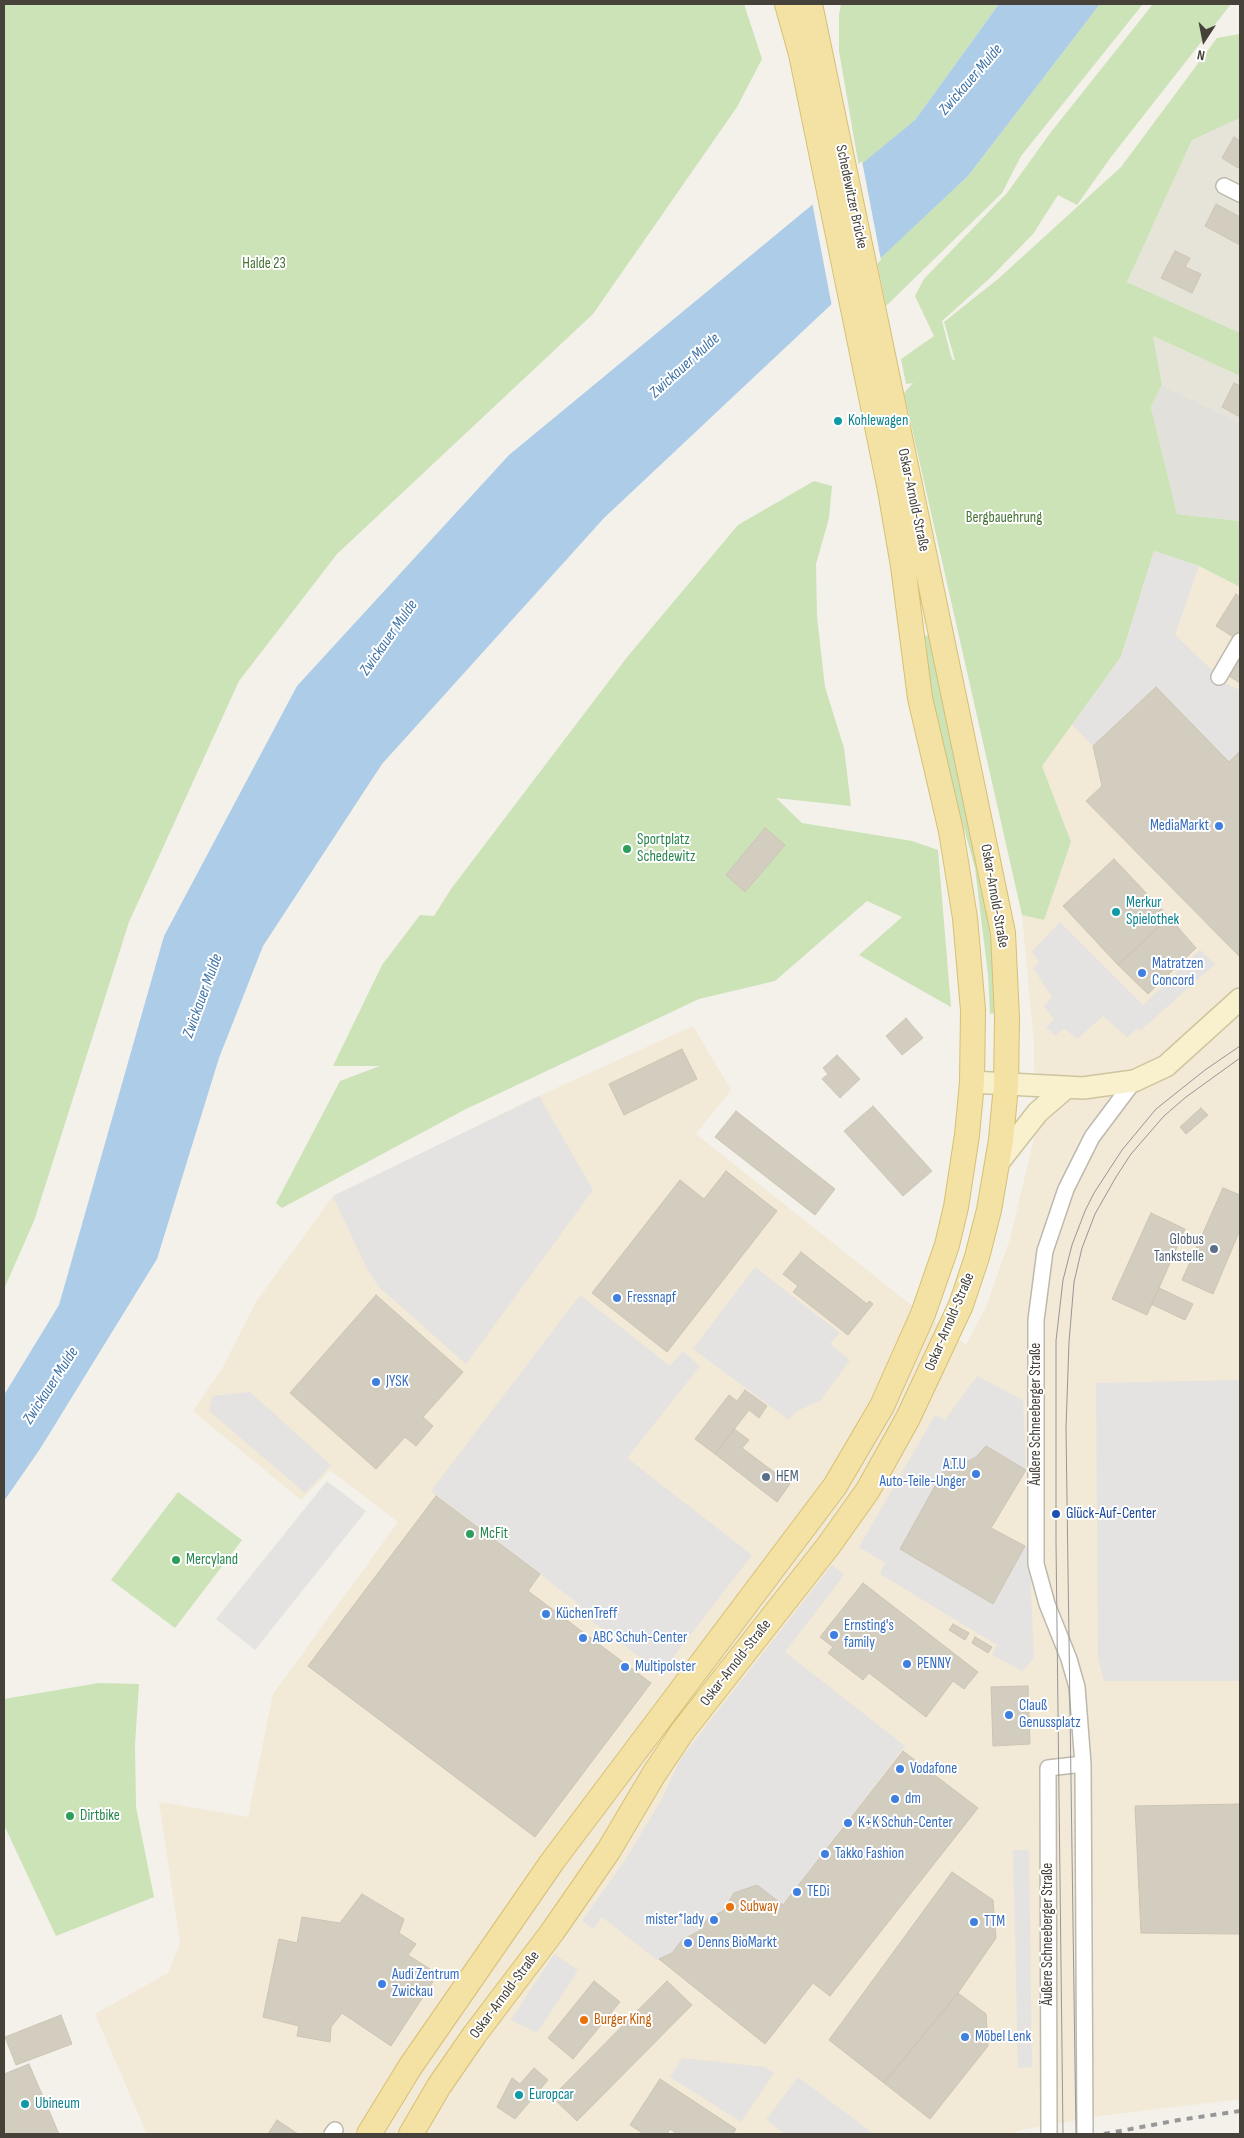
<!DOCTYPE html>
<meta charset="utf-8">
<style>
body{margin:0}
#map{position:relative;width:1244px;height:2138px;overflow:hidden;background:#f3f1ea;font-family:"Sofia Sans Condensed",sans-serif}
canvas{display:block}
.frame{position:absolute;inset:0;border:5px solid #464239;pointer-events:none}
.north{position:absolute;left:1179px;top:15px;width:50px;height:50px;-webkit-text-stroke:4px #fff;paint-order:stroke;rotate:191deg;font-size:14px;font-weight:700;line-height:20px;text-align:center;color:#464239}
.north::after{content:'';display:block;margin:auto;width:18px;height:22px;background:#464239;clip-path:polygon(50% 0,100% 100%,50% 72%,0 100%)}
</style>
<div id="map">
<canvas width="1244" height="2138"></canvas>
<div class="frame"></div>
<div class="north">N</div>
</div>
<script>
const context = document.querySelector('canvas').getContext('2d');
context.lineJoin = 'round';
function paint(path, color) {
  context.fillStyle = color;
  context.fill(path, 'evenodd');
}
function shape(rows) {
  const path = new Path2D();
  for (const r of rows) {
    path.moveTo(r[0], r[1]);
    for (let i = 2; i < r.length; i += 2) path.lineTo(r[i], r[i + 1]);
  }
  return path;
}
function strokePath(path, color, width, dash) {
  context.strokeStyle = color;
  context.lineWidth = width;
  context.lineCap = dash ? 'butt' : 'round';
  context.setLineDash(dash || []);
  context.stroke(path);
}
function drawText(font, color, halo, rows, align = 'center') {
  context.font = font + ' "Sofia Sans Condensed",sans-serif';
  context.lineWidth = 4;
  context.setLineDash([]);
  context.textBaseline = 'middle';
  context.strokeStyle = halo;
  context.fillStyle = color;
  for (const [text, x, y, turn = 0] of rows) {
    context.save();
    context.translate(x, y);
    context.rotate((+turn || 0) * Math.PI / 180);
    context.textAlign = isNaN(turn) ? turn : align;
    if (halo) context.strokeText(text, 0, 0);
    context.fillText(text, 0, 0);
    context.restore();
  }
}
const residential = shape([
 [1240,118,1240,333,1127,282,1192,140],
 [1153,336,1240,376,1240,423,1162,385]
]);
const commercial = shape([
 [1154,551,1199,566,1240,587,1240,2099,1101,2116,1021,2130,1011,2134,147,2134,95,2014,168,1973,180,1943,159,1802,248,1817,273,1694,398,1522,330,1470,301,1500,193,1411,223,1367,256,1302,333,1196,539,1096,693,1026,731,1090,696,1134,902,1298,966,1345,986,1307,1010,1239,1035,1134,1034,1044,1022,915,1044,920,1071,842,1042,766,1121,657]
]);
const industrial = shape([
 [1162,385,1240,423,1240,521,1177,514,1151,407]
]);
const green = shape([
 [4,4,744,4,762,59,737,107,593,314,337,554,239,681,129,922,34,1221,4,1289],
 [841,4,999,4,915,120,859,167,839,51,839,15],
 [1100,4,1143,4,1021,156,1002,193,886,306,877,261,968,176],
 [1153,4,1231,4,1111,157,1077,205,1058,195,1033,234,990,278,942,321,951,356,953,360,955,360,944,322,998,279,1121,167,1217,38,1240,34,1240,118,1192,140,1127,282,1240,333,1240,376,1153,336,1162,385,1151,407,1177,514,1240,521,1240,587,1199,566,1154,551,1121,657,1042,766,1071,842,1044,920,1022,915,904,393,913,383,906,384,901,359,934,336,915,296,924,279,1007,193,1051,132],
 [814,481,832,486,829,518,816,564,817,617,825,687,844,748,851,806,776,798,802,823,912,841,938,850,951,1007,859,955,902,917,867,901,775,981,699,999,464,1110,282,1208,276,1203,340,1081,380,1066,333,1066,382,965,420,915,434,916,451,889,628,656,738,525],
 [928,635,932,638,991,928,997,1012,990,1014,988,975,975,868,941,745,920,639],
 [178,1492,242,1540,175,1628,111,1580],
 [99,1683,139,1684,135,1744,136,1807,154,1897,56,1936,4,1825,4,1699]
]);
const parking = shape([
 [1154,551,1199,566,1175,635,1227,684,1240,690,1240,751,1229,762,1156,687,1093,746,1072,725,1121,657],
 [1060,922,1143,1005,1200,950,1215,964,1140,1031,1138,1028,1127,1037,1103,1016,1077,1039,1064,1028,1056,1036,1046,1027,1054,1019,1044,1006,1052,997,1033,968,1039,962,1032,951],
 [539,1096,593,1190,466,1364,379,1287,366,1267,333,1196],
 [755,1267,840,1333,830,1344,850,1360,820,1401,797,1411,789,1420,693,1349],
 [580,1295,670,1366,683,1351,700,1366,627,1458,752,1555,661,1673,578,1611,581,1606,540,1574,431,1491],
 [977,1376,1023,1400,1026,1470,986,1446,976,1457,964,1463,900,1549,992,1604,1025,1546,1029,1546,1034,1658,1022,1671,992,1655,997,1645,880,1574,885,1563,859,1547,935,1415,945,1420],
 [1240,1380,1240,1681,1104,1681,1098,1658,1096,1383],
 [250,1392,331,1465,305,1493,209,1411,212,1396],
 [327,1481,366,1511,255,1650,216,1619],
 [832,1565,844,1575,785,1652,905,1746,783,1905,735,1893,723,1911,708,1918,699,1931,682,1940,672,1953,657,1960,602,1917,593,1929,582,1921,625,1860,661,1801,681,1758],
 [1013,1850,1029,1850,1032,2067,1018,2068],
 [554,1954,578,1970,537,2033,511,2020],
 [682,2058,765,2067,774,2073,741,2122,670,2077],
 [798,2077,874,2134,785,2134,766,2120]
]);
const water = shape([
 [999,4,1100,4,968,176,604,518,382,764,263,946,219,1058,157,1259,40,1449,4,1501,4,1395,59,1305,164,936,297,686,509,455,915,120]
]);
const pier = shape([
 [862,161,881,260,832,307,812,202]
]);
const building = shape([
 [1234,137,1240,141,1240,164,1238,168,1222,158,1234,137],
 [1216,204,1240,217,1240,245,1205,226,1216,204],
 [1175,251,1190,258,1185,267,1201,274,1192,293,1161,278,1175,251],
 [1234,383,1240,386,1240,417,1222,407,1234,383],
 [1236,594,1240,597,1240,636,1238,640,1216,626,1236,594],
 [1240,657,1240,683,1229,676,1240,657],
 [1156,687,1229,762,1240,751,1240,957,1086,801,1102,786,1093,746,1156,687],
 [765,828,785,845,745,892,726,875,765,828],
 [1114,859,1169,917,1118,965,1063,906,1114,859],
 [1169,917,1196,948,1148,994,1118,965,1169,917],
 [906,1018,923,1038,902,1055,886,1036,906,1018],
 [682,1049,697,1079,624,1115,609,1084,682,1049],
 [837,1055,860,1079,840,1098,822,1079,828,1074,823,1068,837,1055],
 [873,1106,932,1171,903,1196,844,1131,873,1106],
 [1201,1108,1208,1115,1186,1134,1180,1127,1201,1108],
 [736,1111,835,1189,815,1215,715,1137,736,1111],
 [726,1171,777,1211,667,1352,592,1293,680,1180,704,1199,726,1171],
 [1223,1188,1240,1195,1240,1230,1213,1294,1182,1280,1223,1188],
 [1151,1213,1185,1229,1147,1315,1112,1299,1151,1213],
 [801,1252,867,1304,869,1301,873,1304,848,1335,793,1292,798,1286,783,1274,801,1252],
 [1159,1288,1193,1304,1185,1320,1151,1304,1159,1288],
 [376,1295,463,1372,423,1417,433,1426,416,1446,405,1437,376,1469,290,1393,376,1295],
 [745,1390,767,1406,759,1418,749,1410,715,1454,695,1439,729,1395,737,1401,745,1390],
 [734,1429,749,1440,742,1448,790,1484,777,1502,715,1454,734,1429],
 [986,1446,1026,1470,991,1528,1025,1546,993,1604,900,1549,950,1459,964,1463,976,1457,986,1446],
 [436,1496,540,1574,528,1591,651,1683,535,1837,308,1666,436,1496],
 [863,1583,978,1672,964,1689,953,1681,926,1717,869,1673,863,1680,828,1653,833,1647,820,1637,863,1583],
 [953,1624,969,1633,965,1640,949,1630,953,1624],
 [975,1637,992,1647,988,1653,972,1643,975,1637],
 [1028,1686,1030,1744,993,1746,991,1687,1028,1686],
 [903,1751,978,1808,830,1996,813,1983,765,2044,659,1959,672,1953,682,1940,699,1931,708,1918,723,1911,734,1893,757,1885,783,1905,903,1751],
 [1240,1804,1240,1934,1141,1933,1135,1806,1240,1804],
 [952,1872,993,1900,996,1938,958,1993,884,2083,829,2040,952,1872],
 [362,1894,404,1919,399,1933,416,1944,408,1955,438,1974,391,2046,342,2013,331,2027,330,2042,297,2036,299,2026,263,2017,279,1939,297,1943,302,1917,340,1923,362,1894],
 [594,1981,620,2002,573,2059,548,2038,594,1981],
 [667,1981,692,2005,577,2121,552,2097,667,1981],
 [958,1993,986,2014,988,2046,930,2119,884,2083,958,1993],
 [61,2015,72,2044,16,2065,5,2037,61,2015],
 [29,2064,59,2134,4,2134,4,2074,29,2064],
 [534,2068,548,2080,515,2119,497,2107,512,2078,520,2084,534,2068],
 [660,2079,736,2129,733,2134,677,2134,670,2129,667,2134,644,2134,630,2125,660,2079],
 [277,2120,298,2134,268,2134,277,2120]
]);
const minor = shape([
 [1224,186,1240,194],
 [1219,677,1240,641],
 [332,2134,335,2130],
 [1049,2134,1048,1768,1083,1764],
 [1085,2134,1083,1764,1077,1687,1069,1659,1047,1604,1036,1564,1036,1320,1045,1251,1066,1189,1092,1137,1134,1081]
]);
const secondary = shape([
 [972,1082,1083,1088,1134,1081,1166,1066,1240,999],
 [997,1164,1038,1112,1067,1087]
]);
const primary = shape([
 [369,2134,410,2067,552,1862,835,1486,882,1406,923,1314,947,1245,956,1207,967,1135,972,1082,973,1010,965,918,951,831,920,698,903,566,890,490,801,54,787,4],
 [411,2134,439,2086,475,2034,553,1931,609,1850,654,1774,682,1732,829,1545,868,1490,908,1418,961,1305,977,1257,989,1210,1001,1140,1006,1085,1007,1018,1003,933,810,4]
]);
const tram = shape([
 [1063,2134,1056,1542,1056,1341,1063,1280,1072,1245,1085,1211,1094,1193,1122,1150,1156,1109,1205,1070,1240,1046],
 [1076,2134,1066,1428,1069,1342,1074,1282,1082,1248,1095,1214,1116,1177,1131,1154,1164,1116,1186,1097,1240,1058]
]);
const rail = shape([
 [1104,2134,1179,2120,1240,2111]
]);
const markers = [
 [838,421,5,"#0f9aa8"],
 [1219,826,5,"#3f7fe0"],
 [627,849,5,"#2e9e5b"],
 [1116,912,5,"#0f9aa8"],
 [1142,973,5,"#3f7fe0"],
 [1214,1249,5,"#5c6f8a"],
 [617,1298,5,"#3f7fe0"],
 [376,1382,5,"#3f7fe0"],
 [976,1474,5,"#3f7fe0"],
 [766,1477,5,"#5c6f8a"],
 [1056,1514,5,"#1a4fb4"],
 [470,1534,5,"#2e9e5b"],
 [176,1560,5,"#2e9e5b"],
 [546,1614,5,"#3f7fe0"],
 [834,1635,5,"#3f7fe0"],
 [583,1638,5,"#3f7fe0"],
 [907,1664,5,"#3f7fe0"],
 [625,1667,5,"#3f7fe0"],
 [1009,1715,5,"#3f7fe0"],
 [900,1769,5,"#3f7fe0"],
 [895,1799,5,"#3f7fe0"],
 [70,1816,5,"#2e9e5b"],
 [848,1823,5,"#3f7fe0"],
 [825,1854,5,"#3f7fe0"],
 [797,1892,5,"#3f7fe0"],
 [730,1907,5,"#e8710a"],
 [714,1920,5,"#3f7fe0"],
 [974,1922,5,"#3f7fe0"],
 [688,1943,5,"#3f7fe0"],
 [382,1984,5,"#3f7fe0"],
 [584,2020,5,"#e8710a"],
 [965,2037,5,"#3f7fe0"],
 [519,2095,5,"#0f9aa8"],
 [25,2104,5,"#0f9aa8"]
];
const streetNames = [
 ["Schedewitzer Brücke",851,197,78],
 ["Oskar-Arnold-Straße",913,500,78],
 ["Oskar-Arnold-Straße",994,896,80],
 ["Oskar-Arnold-Straße",950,1322,-67],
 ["Äußere Schneeberger Straße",1036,1414,-90],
 ["Oskar-Arnold-Straße",736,1663,-52],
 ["Äußere Schneeberger Straße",1048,1934,-90],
 ["Oskar-Arnold-Straße",505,1995,-53]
];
const parkNames = [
 ["Halde 23",264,264],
 ["Bergbauehrung",1004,518]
];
const cultureNames = [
 ["Kohlewagen",848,421],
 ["Merkur",1126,903],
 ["Spielothek",1126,920],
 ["Europcar",529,2095],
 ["Ubineum",35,2104]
];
const shopNames = [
 ["MediaMarkt",1209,826,"right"],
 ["Matratzen",1152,964],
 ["Concord",1152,981],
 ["Fressnapf",627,1298],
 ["JYSK",386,1382],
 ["A.T.U",966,1465,"right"],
 ["Auto-Teile-Unger",966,1482,"right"],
 ["KüchenTreff",556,1614],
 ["Ernsting's",844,1626],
 ["family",844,1643],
 ["ABC Schuh-Center",593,1638],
 ["PENNY",917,1664],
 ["Multipolster",635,1667],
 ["Clauß",1019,1706],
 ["Genussplatz",1019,1723],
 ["Vodafone",910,1769],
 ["dm",905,1799],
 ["K+K Schuh-Center",858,1823],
 ["Takko Fashion",835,1854],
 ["TEDi",807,1892],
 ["mister*lady",704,1920,"right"],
 ["TTM",984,1922],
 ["Denns BioMarkt",698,1943],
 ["Audi Zentrum",392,1975],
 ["Zwickau",392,1992],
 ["Möbel Lenk",975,2037]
];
const leisureNames = [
 ["Sportplatz",637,840],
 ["Schedewitz",637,857],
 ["McFit",480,1534],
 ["Mercyland",186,1560],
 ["Dirtbike",80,1816]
];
const serviceNames = [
 ["Globus",1204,1240],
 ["Tankstelle",1204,1257],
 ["HEM",776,1477,"left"]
];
const transitNames = [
 ["Glück-Auf-Center",1066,1514]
];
const foodNames = [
 ["Subway",740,1907],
 ["Burger King",594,2020]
];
const waterNames = [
 ["Zwickauer Mulde",971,80,-49],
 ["Zwickauer Mulde",685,366,-42],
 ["Zwickauer Mulde",389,638,-55],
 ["Zwickauer Mulde",203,996,-70],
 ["Zwickauer Mulde",51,1386,-57]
];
paint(residential, '#e6e3d8');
paint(commercial, '#f2e9d7');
paint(industrial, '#e2e0db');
paint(green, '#cce2b7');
paint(parking, '#e5e3e1');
paint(water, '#adcce8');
paint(pier, '#f3f1ea');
paint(building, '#d3cdc0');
strokePath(building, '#cdc5b4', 1);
strokePath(minor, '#bdb9ad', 18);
strokePath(secondary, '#cdc59e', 24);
strokePath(primary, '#d6c074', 26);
strokePath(minor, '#fff', 15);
strokePath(secondary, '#f9f1ce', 21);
strokePath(primary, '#f3e2a3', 24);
strokePath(tram, '#979797', 1);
strokePath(rail, '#979797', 4, [6, 6]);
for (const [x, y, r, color] of markers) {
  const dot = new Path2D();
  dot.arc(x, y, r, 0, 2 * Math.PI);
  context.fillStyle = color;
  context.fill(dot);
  strokePath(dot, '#fff', 2);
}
drawText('15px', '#464239', '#fff', streetNames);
drawText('15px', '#457132', '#fff', parkNames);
drawText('15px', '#0d838f', '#fff', cultureNames, 'left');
drawText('15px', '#366cbe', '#fff', shopNames, 'left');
drawText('15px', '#27864d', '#fff', leisureNames, 'left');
drawText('15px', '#4e5e75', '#fff', serviceNames, 'right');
drawText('15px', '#164399', '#fff', transitNames, 'left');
drawText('15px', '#c56008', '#fff', foodNames, 'left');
drawText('italic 16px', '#3e72a6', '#fff', waterNames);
</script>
